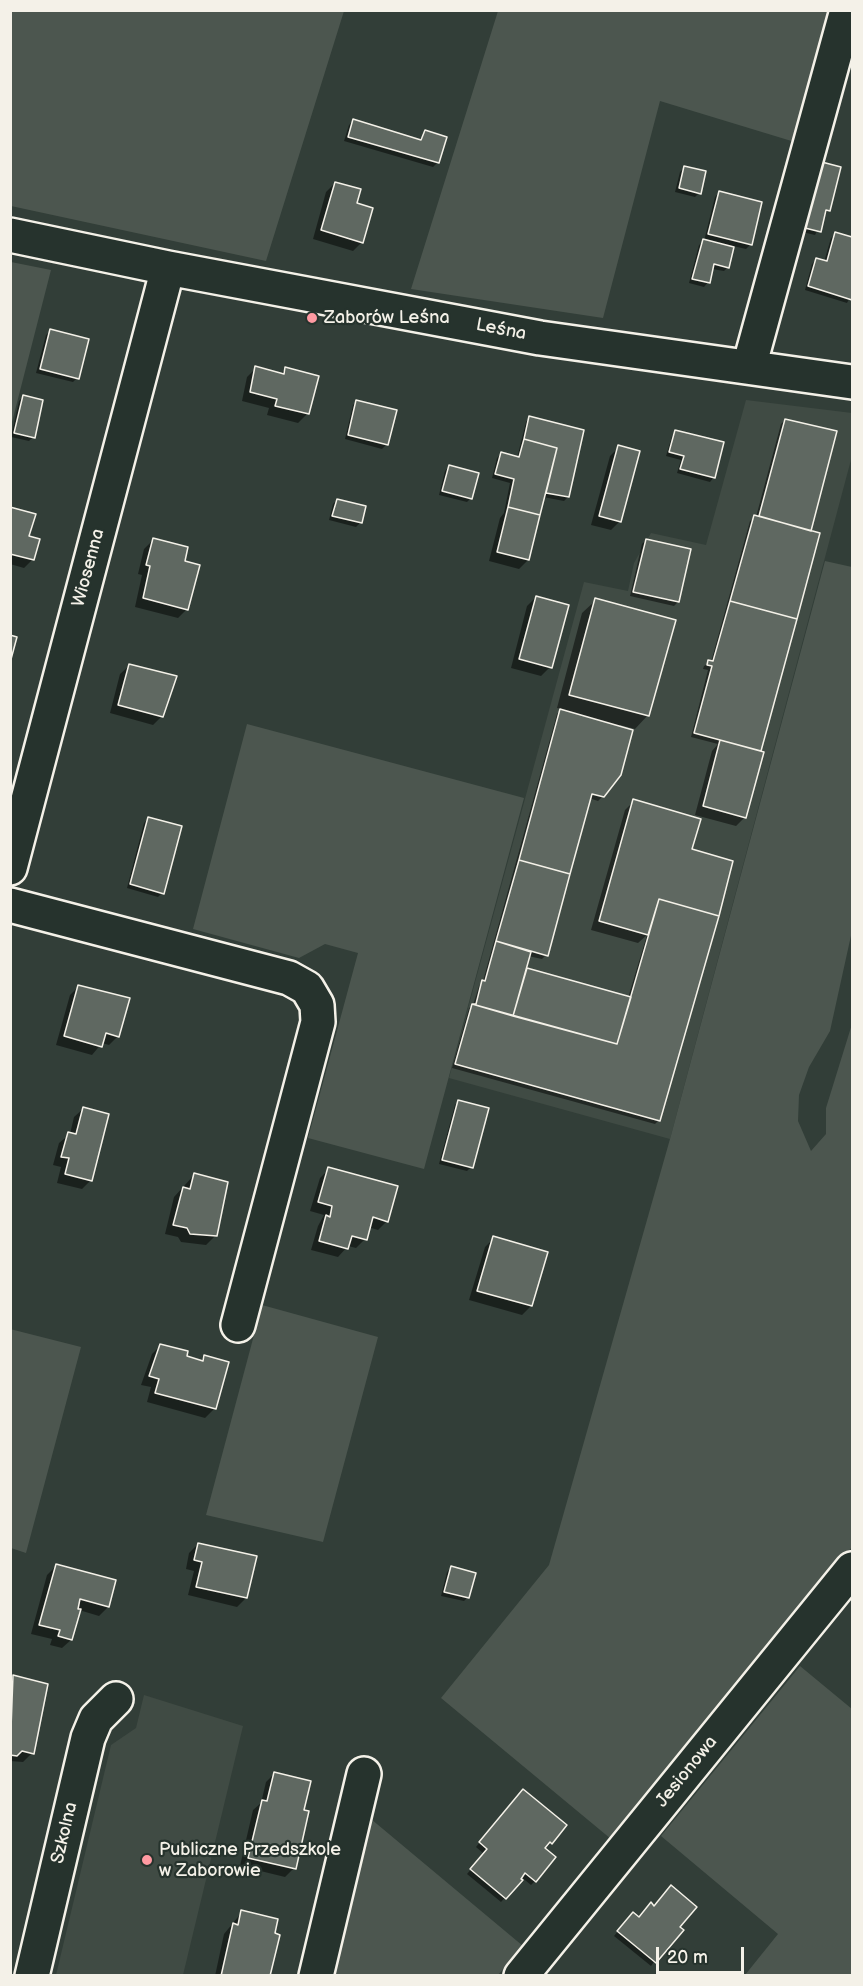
<!DOCTYPE html>
<meta charset="utf-8">
<style>
body{margin:0}
#map{position:relative;width:863px;height:1986px;overflow:hidden;background:#323e38;font-family:"Balsamiq Sans",sans-serif}
canvas{display:block}
.frame{position:absolute;inset:0;border:12px solid #f4f1e8;pointer-events:none}
.scale{position:absolute;left:656px;top:1947px;width:88px;height:27px;box-sizing:border-box;border:3px solid #f4f1e8;border-top:0;padding-left:8px;font-size:18px;line-height:21px;white-space:nowrap;color:#f4f1e8;-webkit-text-stroke:4px #26332d;paint-order:stroke}
</style>
<div id="map">
<canvas width="863" height="1986"></canvas>
<div class="frame"></div>
<div class="scale">20 m</div>
</div>
<script>
const context = document.querySelector('canvas').getContext('2d');
context.lineJoin = 'round';
function paint(path, color) {
  context.fillStyle = color;
  context.fill(path, 'evenodd');
}
function shape(rows) {
  const path = new Path2D();
  for (const r of rows) {
    path.moveTo(r[0], r[1]);
    for (let i = 2; i < r.length; i += 2) path.lineTo(r[i], r[i + 1]);
  }
  return path;
}
function strokePath(path, color, width, dash) {
  context.strokeStyle = color;
  context.lineWidth = width;
  context.lineCap = dash ? 'butt' : 'round';
  context.setLineDash(dash || []);
  context.stroke(path);
}
function drawText(font, color, halo, rows, align = 'center') {
  context.font = font + ' "Balsamiq Sans",sans-serif';
  context.lineWidth = 4.5;
  context.setLineDash([]);
  context.textBaseline = 'middle';
  context.strokeStyle = halo;
  context.fillStyle = color;
  for (const [text, x, y, turn = 0] of rows) {
    context.save();
    context.translate(x, y);
    context.rotate((+turn || 0) * Math.PI / 180);
    context.textAlign = isNaN(turn) ? turn : align;
    if (halo) context.strokeText(text, 0, 0);
    context.fillText(text, 0, 0);
    context.restore();
  }
}
const built = shape([
 [746,400,852,413,852,456,670,1139,449,1078,584,582,628,591,634,563,651,533,706,545],
 [144,1695,243,1726,183,1975,56,1975,111,1745,136,1728]
]);
const green = shape([
 [11,10,344,11,266,261,11,206],
 [498,11,835,11,798,143,660,101,603,318,411,289],
 [11,262,51,270,11,426,10,262],
 [825,561,852,567,852,931,830,1031,809,1067,799,1095,798,1121,811,1151,826,1134,826,1108,852,1024,852,1547,611,1839,441,1698,549,1565,670,1139],
 [247,724,524,798,424,1169,308,1138,358,953,325,944,299,958,193,929],
 [262,1305,378,1337,323,1542,206,1515],
 [10,1329,81,1347,26,1553,11,1548],
 [800,1666,852,1709,852,1975,745,1975,778,1934,661,1836],
 [371,1819,523,1946,498,1975,333,1975]
]);
const shadow = shape([
 [353,121,419,141,425,132,438,162,433,167,344,141,349,125],
 [814,166,828,210,815,235,798,231],
 [685,167,699,193,695,197,675,192,680,172],
 [335,183,355,204,362,242,353,251,313,239,326,192],
 [719,193,760,203,750,245,746,249,733,246,728,267,724,271,712,269,708,282,704,287,689,283,699,245,704,241,715,197],
 [836,234,852,239,849,261,852,262,852,293,847,303,805,290,812,264,816,260,824,262,831,238],
 [51,331,77,378,73,382,36,373,46,335],
 [256,368,280,374,286,369,307,414,298,423,267,415,269,408,242,401,247,377],
 [23,397,33,437,29,441,11,437,19,401],
 [357,401,396,411,386,445,382,449,345,439,353,405],
 [530,418,582,432,568,497,564,501,543,497,528,560,519,569,489,561,500,518,504,513,510,483,492,478,497,458,501,454,517,458,526,422],
 [785,420,809,532,745,817,736,826,695,815,712,751,718,744,691,737,708,670,703,669,704,666,711,662,750,521,756,517,781,424],
 [676,432,714,477,710,482,677,473,681,460,666,456,672,436],
 [619,447,620,521,611,530,591,525,610,456],
 [449,467,471,498,467,502,439,495,445,471],
 [337,500,360,523,356,527,329,520,333,504],
 [10,509,27,537,33,559,24,568,10,564],
 [153,540,183,562,187,609,178,618,135,607,142,575,138,574,144,549],
 [646,540,678,602,674,606,630,596,642,544],
 [536,597,550,667,541,676,511,668,527,606],
 [596,600,648,715,635,729,620,725,603,796,598,801,589,798,546,955,542,959,528,956,525,969,628,998,647,935,638,943,591,930,625,810,634,801,690,850,659,1120,655,1124,452,1068,469,1008,473,1005,479,986,483,981,557,714,562,709,557,708,582,613],
 [129,666,162,716,153,725,110,713,120,674],
 [148,819,162,893,158,897,127,888,144,823],
 [79,986,118,1036,109,1045,102,1043,92,1055,56,1045,70,995],
 [459,1101,471,1167,467,1171,439,1164,455,1105],
 [83,1109,91,1180,82,1189,57,1183,61,1167,53,1165,59,1143,70,1134,74,1117],
 [329,1169,387,1221,378,1230,368,1227,365,1239,356,1248,348,1246,338,1257,311,1250,318,1226,324,1215,310,1211,320,1178],
 [194,1175,215,1236,206,1245,181,1242,178,1237,165,1234,174,1197],
 [494,1238,531,1306,522,1315,469,1300,485,1247],
 [161,1345,200,1362,205,1357,227,1363,214,1409,205,1418,147,1402,151,1387,141,1385,152,1354],
 [198,1544,246,1598,237,1607,188,1595,194,1571,186,1569,189,1553],
 [56,1566,114,1581,108,1607,99,1616,79,1610,71,1640,62,1648,50,1645,52,1639,31,1634,47,1575],
 [451,1568,468,1597,464,1601,441,1596,447,1572],
 [13,1677,32,1753,23,1762,10,1761,10,1680],
 [275,1773,302,1811,294,1868,285,1877,240,1866,253,1810,261,1803,266,1782],
 [519,1795,565,1825,551,1843,547,1847,545,1846,535,1881,531,1885,520,1876,521,1880,501,1902,467,1874,484,1854,476,1847],
 [242,1912,269,1976,215,1976,224,1934],
 [629,1918,678,1927,651,1966,614,1936]
]);
const building = shape([
 [353,119,421,140,425,130,447,137,439,163,348,137,353,119],
 [818,161,841,167,830,211,826,210,821,232,801,227,818,161],
 [684,166,706,171,701,194,679,188,684,166],
 [335,182,361,189,357,203,373,208,363,243,321,230,335,182],
 [719,191,762,202,752,245,708,234,719,191],
 [835,232,852,237,852,300,808,286,816,258,827,261,835,232],
 [703,239,734,247,729,268,714,264,710,283,692,279,703,239],
 [50,329,89,339,79,379,40,369,50,329],
 [255,366,284,374,285,367,319,376,309,414,275,406,277,399,250,392,255,366],
 [23,395,43,400,35,438,14,433,23,395],
 [356,400,397,410,388,445,348,435,356,400],
 [529,416,584,430,569,497,546,493,557,448,524,439,529,416],
 [785,419,837,431,811,531,759,516,785,419],
 [675,430,724,442,715,478,680,469,684,456,669,452,675,430],
 [524,439,557,448,540,515,508,507,514,479,495,474,501,452,519,457,524,439],
 [618,445,640,451,621,522,599,516,618,445],
 [449,465,479,473,472,499,442,491,449,465],
 [337,499,366,506,362,523,332,516,337,499],
 [10,507,36,514,29,536,40,539,34,560,10,554,10,507],
 [508,507,540,515,529,560,497,552,508,507],
 [754,515,820,533,797,619,730,601,754,515],
 [153,538,188,547,185,561,200,565,188,610,143,598,150,566,146,565,153,538],
 [646,539,691,549,679,602,633,592,646,539],
 [536,596,569,605,552,668,519,659,536,596],
 [595,598,676,620,649,716,569,695,595,598],
 [730,601,797,619,761,751,694,733,712,666,707,665,708,660,713,661,730,601],
 [10,635,17,637,10,663,10,635],
 [129,664,177,676,163,717,118,705,129,664],
 [560,709,633,730,621,775,604,797,592,794,570,874,519,860,560,709],
 [720,740,764,752,746,818,703,806,720,740],
 [633,799,701,819,692,849,733,861,719,916,659,899,648,935,599,921,633,799],
 [148,817,182,826,164,894,130,884,148,817],
 [519,860,570,874,548,956,496,941,519,860],
 [659,899,719,916,660,1121,455,1064,472,1004,617,1044,659,899],
 [496,941,531,952,513,1016,472,1004,476,1004,482,980,485,981,496,941],
 [527,968,631,997,617,1044,513,1016,527,968],
 [78,985,130,998,119,1037,106,1033,102,1047,64,1036,78,985],
 [458,1100,489,1108,473,1168,442,1160,458,1100],
 [83,1107,109,1114,92,1181,65,1174,69,1158,61,1157,68,1132,76,1134,83,1107],
 [328,1167,398,1186,388,1222,373,1217,367,1240,352,1236,348,1249,319,1241,326,1215,330,1217,332,1206,318,1202,328,1167],
 [194,1173,228,1182,217,1236,190,1234,187,1228,173,1225,183,1187,190,1189,194,1173],
 [493,1236,548,1252,532,1306,477,1291,493,1236],
 [160,1344,188,1351,187,1356,203,1361,204,1355,229,1362,216,1409,155,1393,159,1379,149,1376,160,1344],
 [198,1543,257,1556,247,1598,196,1587,202,1562,194,1560,198,1543],
 [56,1564,116,1580,109,1607,80,1599,78,1609,81,1609,72,1640,58,1636,60,1630,39,1625,56,1564],
 [451,1566,476,1573,469,1598,444,1592,451,1566],
 [13,1675,48,1684,34,1754,22,1751,17,1756,10,1755,13,1675],
 [274,1772,311,1781,304,1810,309,1811,296,1869,248,1858,262,1800,267,1801,274,1772],
 [523,1789,567,1825,552,1844,550,1842,545,1848,556,1857,536,1882,525,1873,521,1879,523,1880,506,1899,470,1869,487,1849,479,1842,523,1789],
 [671,1885,697,1907,680,1927,684,1930,656,1963,617,1931,633,1912,639,1917,651,1902,654,1906,671,1885],
 [241,1910,278,1919,275,1933,280,1935,270,1976,221,1976,233,1923,238,1925,241,1910]
]);
const minor = shape([
 [10,235,168,268,540,338,852,382],
 [749,367,847,10],
 [10,868,168,268],
 [10,905,289,978,307,988,317,1005,318,1022,238,1325],
 [32,1976,88,1738,96,1719,116,1699],
 [316,1976,364,1774],
 [521,1976,852,1569]
]);
const markers = [
 [312,318,6,"#ff9aa2"],
 [147,1860,6,"#ff9aa2"]
];
const poiNames = [
 ["Zaborów Leśna",324,318],
 ["Publiczne Przedszkole",159,1850],
 ["w Zaborowie",159,1871]
];
const streetNames = [
 ["Leśna",501,330,11],
 ["Wiosenna",89,568,-75],
 ["Jesionowa",687,1772,-51],
 ["Szkolna",65,1833,-77]
];
paint(built, '#404b44');
paint(green, '#4c564f');
paint(shadow, '#0007');
paint(building, '#5f6861');
strokePath(building, '#f4f1e8', 1.5);
strokePath(minor, '#f4f1e8', 38);
strokePath(minor, '#26332d', 33);
for (const [x, y, r, color] of markers) {
  const dot = new Path2D();
  dot.arc(x, y, r, 0, 2 * Math.PI);
  context.fillStyle = color;
  context.fill(dot);
  strokePath(dot, '#26332d', 2);
}
drawText('18px', '#f4f1e8', '#26332d', poiNames, 'left');
drawText('18px', '#f4f1e8', '#26332d', streetNames);
</script>
